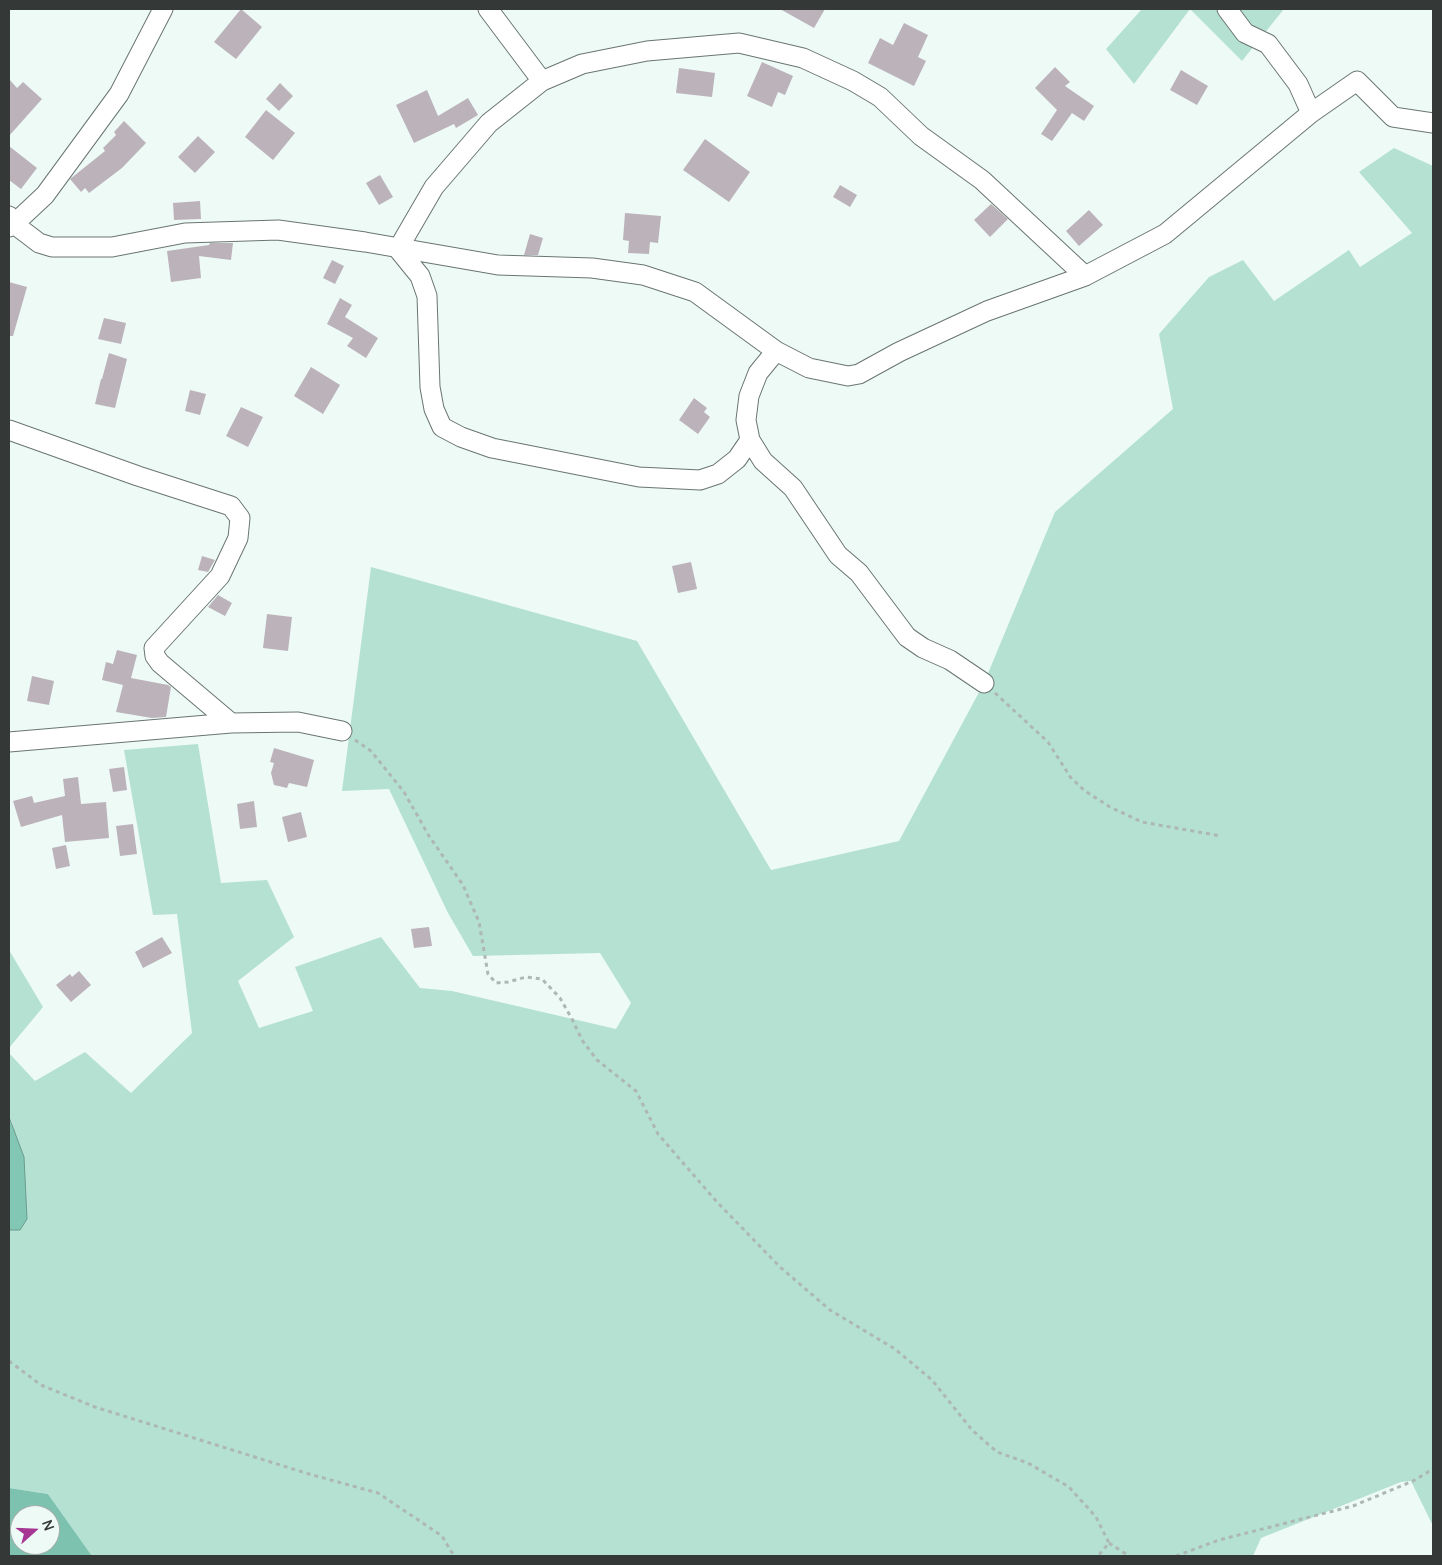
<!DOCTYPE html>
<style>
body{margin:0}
#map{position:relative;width:1442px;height:1565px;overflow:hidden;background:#eefaf6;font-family:Manrope,sans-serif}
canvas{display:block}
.frame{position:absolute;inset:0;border:10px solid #343937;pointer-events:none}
.north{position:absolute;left:10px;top:1505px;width:50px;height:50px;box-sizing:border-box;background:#eefaf6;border:1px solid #a4adaa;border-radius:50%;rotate:70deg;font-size:14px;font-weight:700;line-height:20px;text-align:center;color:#343937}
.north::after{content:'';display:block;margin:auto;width:18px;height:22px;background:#a63693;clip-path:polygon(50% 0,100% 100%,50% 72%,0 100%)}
</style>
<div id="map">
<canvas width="1442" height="1565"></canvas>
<div class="frame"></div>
<div class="north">N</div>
</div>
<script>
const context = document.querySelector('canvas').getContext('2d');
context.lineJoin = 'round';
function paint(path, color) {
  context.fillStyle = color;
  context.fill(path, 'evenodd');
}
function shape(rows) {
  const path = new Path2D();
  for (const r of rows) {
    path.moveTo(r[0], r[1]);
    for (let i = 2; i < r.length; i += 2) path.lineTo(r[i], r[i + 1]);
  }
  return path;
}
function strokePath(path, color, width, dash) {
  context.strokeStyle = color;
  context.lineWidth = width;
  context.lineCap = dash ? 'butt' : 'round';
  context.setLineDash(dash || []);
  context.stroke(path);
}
const green = shape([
 [1142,9,1284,9,1242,61,1190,9,1134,84,1106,49],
 [1394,148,1433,166,1433,1526,1411,1481,1401,1482,1261,1538,1253,1556,92,1556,48,1494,9,1488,9,1230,20,1230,12,1122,9,1117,9,1053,35,1081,85,1052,131,1093,192,1033,177,914,153,915,124,750,198,744,221,883,267,880,294,937,238,981,259,1028,313,1011,295,967,381,937,420,988,452,991,616,1029,631,1003,600,953,473,956,448,913,389,789,342,791,371,567,637,641,771,870,899,841,984,683,1055,512,1173,409,1159,334,1209,277,1243,260,1274,301,1349,250,1360,267,1412,233,1359,172],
 [9,950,43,1007,9,1048]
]);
const forest = shape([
 [9,1488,48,1494,92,1556,9,1556],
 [20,1515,50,1515,50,1545,20,1545]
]);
const water = shape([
 [9,1117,24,1157,27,1219,20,1230,9,1230,9,1117]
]);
const building = shape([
 [241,9,262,27,236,59,214,42],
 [780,9,825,9,814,28],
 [904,23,928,35,918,57,926,61,914,86,868,63,880,38,893,45],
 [762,62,793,76,785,95,778,92,772,107,747,96],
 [1055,67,1070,82,1065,86,1094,106,1084,121,1072,113,1052,141,1041,134,1057,110,1035,88],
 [679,68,715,73,712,97,676,93],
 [1181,70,1208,86,1197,105,1170,90],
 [9,79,17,88,23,82,42,99,9,136],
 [280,83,293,96,279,111,266,99],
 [427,90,438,116,468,98,478,115,456,128,454,124,414,143,396,105],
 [266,110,295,133,273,160,245,137],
 [124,121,146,143,122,168,89,193,85,188,81,192,70,179,105,151,103,148,116,135,114,132],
 [198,136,215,152,195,173,178,157],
 [705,139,750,172,729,202,683,170],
 [9,146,37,168,21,189,9,180],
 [380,175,393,197,379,205,366,183],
 [840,185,857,195,850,207,833,197],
 [200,201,201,219,174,220,173,203],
 [991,204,1008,219,990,237,974,220],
 [1089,210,1103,225,1079,246,1066,231],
 [625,213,661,216,658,243,650,242,649,254,628,253,629,241,623,240],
 [530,234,543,238,538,255,524,255],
 [210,243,233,243,231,260,199,256,201,278,171,282,167,251,209,245],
 [332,260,344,266,335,284,323,278],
 [9,282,27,287,13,336,9,336],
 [340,298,352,305,345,317,378,338,366,358,347,346,353,338,327,324],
 [104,318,126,323,121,344,98,339],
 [109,353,127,359,115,408,95,404,101,379,102,379],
 [311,367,340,385,323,414,294,396],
 [190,390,206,394,200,415,185,411],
 [694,398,707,408,704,412,710,417,698,434,679,420],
 [241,407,263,417,248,447,226,436],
 [202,556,215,560,208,572,198,570],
 [691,562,697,589,678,593,672,566],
 [218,595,232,603,225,616,208,607],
 [267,614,292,617,288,651,263,648],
 [117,650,137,655,131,678,168,685,171,687,166,717,152,718,116,712,123,685,102,680,106,662,113,664],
 [32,676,54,681,49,705,27,701],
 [274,748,314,760,307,787,289,783,287,788,274,785,271,773,274,763,270,762],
 [124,767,127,790,113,792,109,769],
 [78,777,81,804,106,802,109,838,65,842,62,815,21,827,13,801,32,796,34,803,65,796,63,779],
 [254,801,257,827,240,829,237,804],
 [301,812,307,837,288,842,282,817],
 [133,824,137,854,120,856,116,826],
 [66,845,70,866,56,869,52,848],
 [429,927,432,946,414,948,411,929],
 [162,937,172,953,143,968,135,952],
 [79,971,91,985,71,1002,56,985,70,974,72,977]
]);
const path = shape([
 [995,693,1048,742,1071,778,1085,791,1110,807,1142,822,1221,836],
 [355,740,371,751,404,792,429,836,463,885,479,922,488,974,496,983,508,982,526,977,542,979,560,998,572,1019,582,1040,597,1060,636,1091,658,1134,717,1202,780,1267,830,1310,895,1349,932,1380,972,1430,997,1452,1028,1463,1069,1487,1096,1517,1109,1543,1098,1556],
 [9,1361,41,1385,95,1407,309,1474,378,1493,442,1536,454,1556],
 [1109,1543,1129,1556],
 [1176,1556,1219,1540,1353,1506,1413,1481,1433,1469]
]);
const minor = shape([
 [488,9,542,81],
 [1227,9,1245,33,1268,44,1298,84,1311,113],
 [9,216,14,224,39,243,52,247,112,247,185,233,278,230,365,242,498,265,592,268,643,275,695,292,776,351,809,368,848,376,859,374,899,352,987,311,1085,276,1165,234,1311,113,1357,81,1393,117,1433,123],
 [9,227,14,224,45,195,119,94,163,9],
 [776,351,758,373,749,396,746,420,750,440,763,461,793,488,838,555,859,573,907,637,923,648,950,660,984,683],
 [9,430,138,476,231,506,240,518,238,538,220,576,154,648,155,656,160,663,231,723],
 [750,440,737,459,718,474,700,480,639,477,492,448,461,437,442,427,434,409,430,387,427,296,420,276,398,249,434,187,489,123,542,81,582,64,647,51,739,43,803,58,853,81,880,97,921,136,982,180,1085,276],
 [9,742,231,723,298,722,342,731]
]);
paint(green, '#b5e1d3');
paint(forest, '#7dc2af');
paint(water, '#82c7b3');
strokePath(water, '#6b9c8e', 1);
paint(building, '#bcb3ba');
strokePath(minor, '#6a7571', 21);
strokePath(path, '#adb7b3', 3, [4, 4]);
strokePath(minor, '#fff', 19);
</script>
